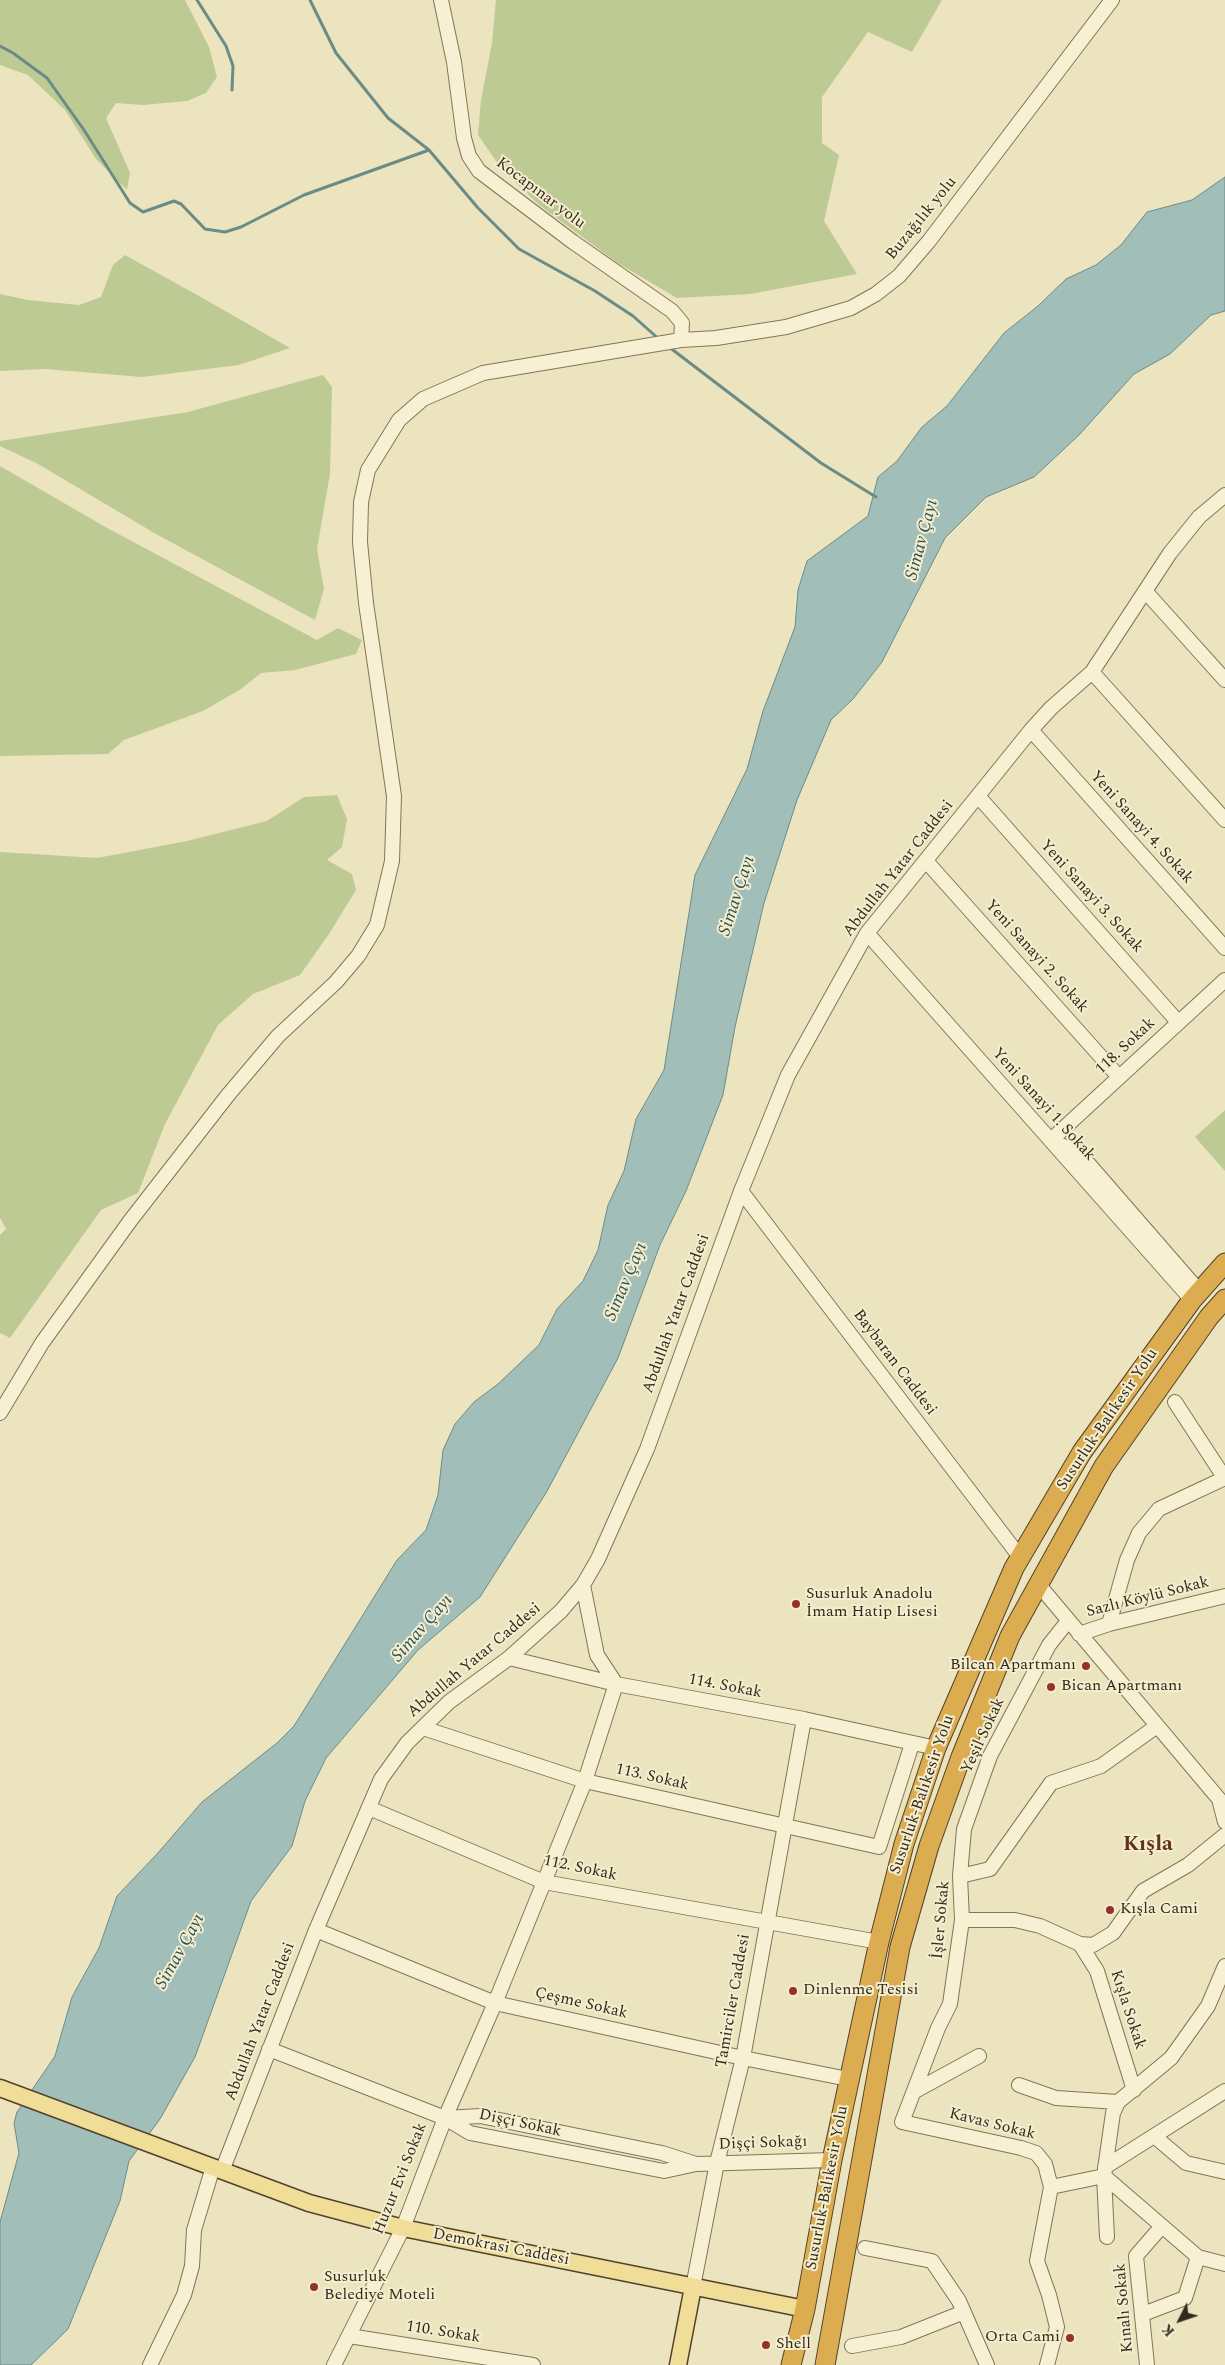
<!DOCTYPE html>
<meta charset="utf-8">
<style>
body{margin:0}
#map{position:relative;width:1225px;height:2365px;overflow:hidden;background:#ece4bf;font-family:Spectral,serif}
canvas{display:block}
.north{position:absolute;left:1155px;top:2295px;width:50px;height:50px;-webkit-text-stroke:4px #f4edce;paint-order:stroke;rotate:229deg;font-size:14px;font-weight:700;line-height:20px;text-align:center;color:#342a1c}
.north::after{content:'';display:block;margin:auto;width:18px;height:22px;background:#342a1c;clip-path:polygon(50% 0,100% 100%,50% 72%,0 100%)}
</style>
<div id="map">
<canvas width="1225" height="2365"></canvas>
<div class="north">K</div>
</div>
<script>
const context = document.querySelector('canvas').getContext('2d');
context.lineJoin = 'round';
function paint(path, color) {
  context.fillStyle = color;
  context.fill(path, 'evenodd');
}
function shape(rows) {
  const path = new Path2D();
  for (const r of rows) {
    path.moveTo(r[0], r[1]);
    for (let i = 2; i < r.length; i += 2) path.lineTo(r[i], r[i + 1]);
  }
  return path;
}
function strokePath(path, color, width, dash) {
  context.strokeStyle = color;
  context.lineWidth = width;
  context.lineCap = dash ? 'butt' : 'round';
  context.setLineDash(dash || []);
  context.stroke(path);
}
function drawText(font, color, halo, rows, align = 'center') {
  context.font = font + ' Spectral,serif';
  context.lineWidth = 4;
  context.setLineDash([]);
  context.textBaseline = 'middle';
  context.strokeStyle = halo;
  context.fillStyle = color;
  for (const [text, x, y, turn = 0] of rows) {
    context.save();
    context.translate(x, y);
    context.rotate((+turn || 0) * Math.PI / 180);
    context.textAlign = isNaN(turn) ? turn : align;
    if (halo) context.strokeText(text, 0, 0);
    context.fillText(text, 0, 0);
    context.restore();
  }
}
const green = shape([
 [0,0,185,0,209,47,217,77,206,93,187,101,143,105,116,103,106,118,130,173,127,190,96,159,65,110,28,75,0,65],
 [496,0,942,0,912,52,868,32,822,97,822,143,839,155,824,221,857,274,750,294,677,298,616,262,538,204,501,168,478,135,481,100,492,43],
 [125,255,199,296,290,348,239,365,142,377,45,369,0,371,0,294,28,300,79,305,101,297,113,265],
 [323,375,332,387,330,474,317,549,324,589,315,620,156,534,38,464,0,446,0,441,188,412],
 [0,466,109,529,317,640,338,628,362,640,356,654,295,670,261,673,241,689,203,711,124,740,108,754,0,756],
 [337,795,347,819,342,847,327,860,352,874,356,890,329,934,300,975,253,994,218,1025,165,1124,138,1193,101,1210,10,1338,0,1333,0,1235,6,1229,0,1218,0,852,97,858,187,841,267,821,304,797],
 [1225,1110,1225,1171,1195,1137]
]);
const water = shape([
 [1225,177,1225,311,1211,315,1170,354,1134,374,1079,435,1034,477,986,497,945,538,882,662,853,699,831,720,797,800,764,903,735,1027,723,1095,686,1191,660,1245,618,1358,546,1493,480,1597,418,1650,326,1758,305,1801,292,1846,251,1901,195,2057,160,2119,129,2161,120,2201,68,2329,31,2365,0,2365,0,2222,19,2153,14,2123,17,2112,55,2056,72,1997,99,1948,117,1896,157,1854,202,1802,277,1743,294,1726,397,1560,426,1530,438,1495,443,1450,455,1424,474,1402,498,1384,539,1345,557,1309,583,1281,598,1250,608,1205,624,1171,636,1119,664,1070,695,875,747,769,763,711,795,627,798,590,807,561,868,516,878,477,897,461,922,427,947,406,1004,333,1038,306,1066,279,1096,265,1121,245,1147,212,1192,200,1225,177]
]);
const stream = shape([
 [197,0,226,46,233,66,232,90],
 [310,0,336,53,388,118,429,150,478,208,519,249,595,291,633,316,660,340],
 [0,46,13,53,47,78,84,130,130,203,143,212,174,201,181,204,205,229,225,232,241,227,304,195,429,150],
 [669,347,821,463,876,497]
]);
const minor = shape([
 [441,0,454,62,464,138,469,156,479,171,573,242,672,311,682,323,681,340],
 [1146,592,1225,680],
 [1092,672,1225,820],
 [1031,730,1225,948],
 [978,796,1178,1022],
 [926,861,1119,1077],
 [867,933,1192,1300],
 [1051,1140,1225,980],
 [1059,1144,1080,1154,1199,1291],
 [741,1191,1020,1557],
 [1175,1402,1220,1471],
 [0,1413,42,1343,130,1221,228,1095,278,1036,336,982,358,956,377,925,392,861,394,796,366,603,360,542,361,502,368,470,399,420,423,399,483,373,681,340,716,338,786,327,851,308,876,294,899,276,929,241,1112,0],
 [1038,1584,1219,1799,1225,1822],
 [1109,1624,1127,1560,1139,1533,1159,1509,1225,1478],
 [1079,1634,1109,1624,1225,1596],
 [509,1658,616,1684,804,1719,936,1748],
 [423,1728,585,1781,879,1847,912,1744],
 [369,1808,544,1882,879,1942],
 [960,1876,964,1829,990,1756,1049,1645,1068,1621],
 [962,1920,1015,1920,1040,1926,1080,1944,1093,1945,1113,1933,1143,1891,1188,1865,1225,1835],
 [316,1930,495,2003,743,2058,848,2079],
 [1080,1944,1097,1971,1134,2090],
 [269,2049,445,2118],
 [1019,2085,1056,2098,1118,2102],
 [915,2091,979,2056],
 [1154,2136,1186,2163,1225,2172],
 [696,2164,662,2153,480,2116,445,2118,470,2133,664,2171,696,2164,832,2160],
 [1105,2167,1225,2091],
 [222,2171,316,1930,381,1779,407,1743,449,1702,509,1658,561,1611,583,1585,598,1559,647,1449,741,1191,788,1075,867,933,1031,730,1051,708,1092,672,1170,553,1199,517,1225,495],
 [1104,2176,1198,2257,1225,2264],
 [1051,2187,1104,2176],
 [1107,2237,1104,2176,1113,2113,1118,2102,1171,2058,1208,2006,1225,1966],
 [865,2248,932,2261,959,2301,987,2365],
 [693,2287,717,2163,743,2058,804,1719],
 [1143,2314,1185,2298,1198,2257],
 [349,2336,533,2365],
 [852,2346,901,2337,964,2312],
 [150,2365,184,2295,192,2266,194,2230,213,2167],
 [334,2365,403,2228,445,2118,495,2003,585,1781,616,1684,597,1655,583,1585],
 [1047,2365,1057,2327,1049,2295,1037,2261,1051,2187,1045,2164,1036,2153,1021,2148,902,2122,938,2028,950,2004,962,1920,960,1876,990,1869,1051,1783,1101,1766,1157,1726],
 [1147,2365,1136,2256,1162,2226]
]);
const major = shape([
 [0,2088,309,2203,403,2228,805,2309],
 [678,2365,693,2287]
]);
const highway = shape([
 [791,2365,805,2309,832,2160,879,1942,904,1844,936,1748,1014,1568,1082,1452,1192,1300,1225,1263],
 [825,2365,900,1947,929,1846,961,1757,1010,1636,1104,1466,1209,1317,1225,1299]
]);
const markers = [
 [796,1604,5,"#923429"],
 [1086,1666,5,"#923429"],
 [1051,1687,5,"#923429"],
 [1110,1910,5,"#923429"],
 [793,1991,5,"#923429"],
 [314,2287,5,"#923429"],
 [1070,2338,5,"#923429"],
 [766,2345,5,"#923429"]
];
const streetNames = [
 ["Kocapınar yolu",540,194,37],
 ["Buzağılık yolu",922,219,-51],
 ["Yeni Sanayi 4. Sokak",1141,828,48],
 ["Abdullah Yatar Caddesi",899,869,-52],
 ["Yeni Sanayi 3. Sokak",1091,897,48],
 ["Yeni Sanayi 2. Sokak",1036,957,48],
 ["118. Sokak",1126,1047,-43],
 ["Yeni Sanayi 1. Sokak",1043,1105,48],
 ["Abdullah Yatar Caddesi",677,1314,-70],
 ["Baybaran Caddesi",894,1363,53],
 ["Susurluk-Balıkesir Yolu",1108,1420,-56],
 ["Sazlı Köylü Sokak",1148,1598,-14],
 ["Abdullah Yatar Caddesi",475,1661,-40],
 ["114. Sokak",725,1687,11],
 ["Yeşil Sokak",984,1736,-65],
 ["113. Sokak",652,1778,13],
 ["Susurluk-Balıkesir Yolu",923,1795,-71],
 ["112. Sokak",580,1869,12],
 ["İşler Sokak",942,1920,-85],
 ["Tamirciler Caddesi",734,2001,-80],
 ["Çeşme Sokak",581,2004,13],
 ["Kışla Sokak",1127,2010,72],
 ["Abdullah Yatar Caddesi",261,2022,-69],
 ["Dişçi Sokak",520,2124,12],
 ["Kavas Sokak",992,2125,14],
 ["Dişçi Sokağı",763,2144,-2],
 ["Huzur Evi Sokak",401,2179,-68],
 ["Susurluk-Balıkesir Yolu",828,2188,-79],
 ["Demokrasi Caddesi",501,2248,11],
 ["Kınalı Sokak",1125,2308,-95],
 ["110. Sokak",443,2333,9]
];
const poiNames = [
 ["Susurluk Anadolu",806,1595],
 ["İmam Hatip Lisesi",806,1613],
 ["Bilcan Apartmanı",1076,1666,"right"],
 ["Bican Apartmanı",1061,1687],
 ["Kışla Cami",1120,1910],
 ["Dinlenme Tesisi",803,1991],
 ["Susurluk",324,2278],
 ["Belediye Moteli",324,2296],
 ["Orta Cami",1060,2338,"right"],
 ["Shell",776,2345]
];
const waterNames = [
 ["Simav Çayı",923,540,-75],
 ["Simav Çayı",738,896,-72],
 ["Simav Çayı",627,1282,-67],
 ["Simav Çayı",423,1629,-49],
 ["Simav Çayı",181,1952,-61]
];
const districtNames = [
 ["Kışla",1148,1846]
];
paint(green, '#beca94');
paint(water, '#a2beb9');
strokePath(water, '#6a8c87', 1);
strokePath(stream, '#6a8c87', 3);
strokePath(minor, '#857458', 16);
strokePath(major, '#52422c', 19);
strokePath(highway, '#52422c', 21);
strokePath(minor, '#f8f0d2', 14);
strokePath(major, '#f0dd97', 16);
strokePath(highway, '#dbad50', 19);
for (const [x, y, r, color] of markers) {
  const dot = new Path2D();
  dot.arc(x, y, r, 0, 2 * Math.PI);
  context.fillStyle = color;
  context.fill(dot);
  strokePath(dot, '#f4edce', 2);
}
drawText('16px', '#342a1c', '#f4edce', streetNames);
drawText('16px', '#342a1c', '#f4edce', poiNames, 'left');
drawText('italic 18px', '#2c5254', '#f4edce', waterNames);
drawText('bold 21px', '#60321d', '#f4edce', districtNames);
</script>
